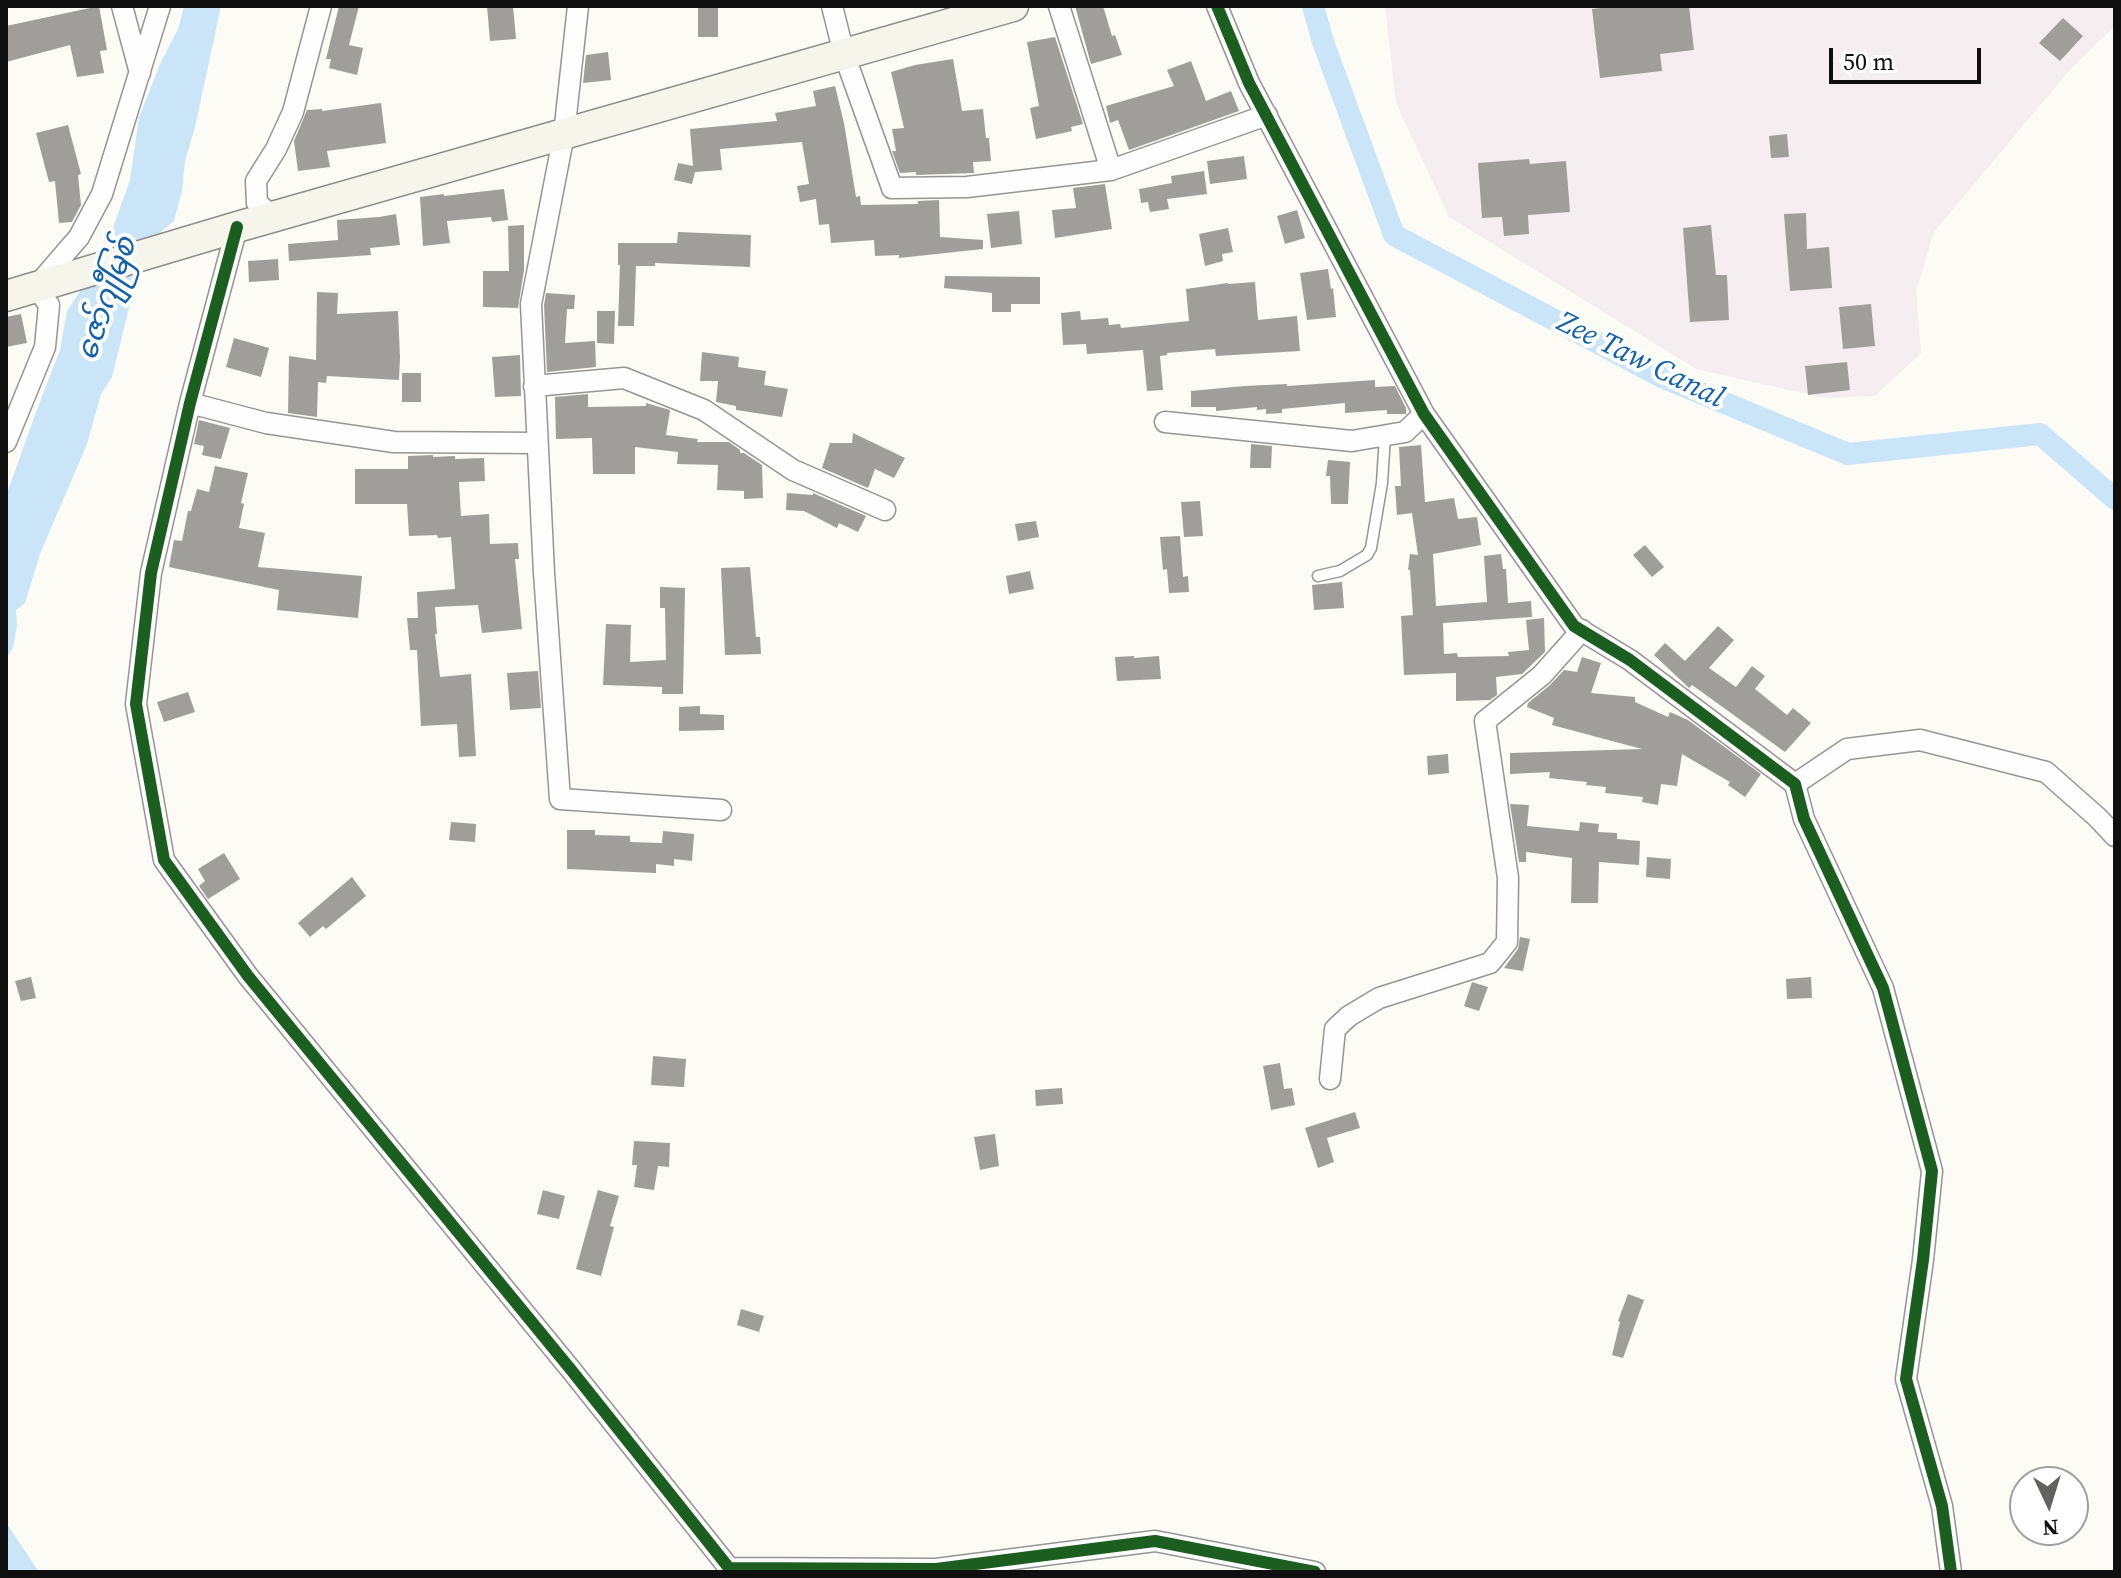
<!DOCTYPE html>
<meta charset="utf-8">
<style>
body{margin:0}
#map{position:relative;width:2121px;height:1578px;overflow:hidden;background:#fcfbf5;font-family:"Source Serif 4",serif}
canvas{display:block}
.frame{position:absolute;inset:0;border:8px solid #0f0f0f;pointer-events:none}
.north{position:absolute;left:2009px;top:1466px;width:80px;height:80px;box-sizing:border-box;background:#fff;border:2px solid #9f9f9f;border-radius:50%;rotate:176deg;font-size:22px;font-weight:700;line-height:32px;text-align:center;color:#0f0f0f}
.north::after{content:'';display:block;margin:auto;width:28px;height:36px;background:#626260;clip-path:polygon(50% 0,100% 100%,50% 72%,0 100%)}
.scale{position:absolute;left:1829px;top:48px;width:152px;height:36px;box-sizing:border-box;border:4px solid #0f0f0f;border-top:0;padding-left:10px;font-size:24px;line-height:28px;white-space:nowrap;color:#0f0f0f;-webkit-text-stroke:6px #fff;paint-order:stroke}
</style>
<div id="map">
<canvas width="2121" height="1578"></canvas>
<div class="frame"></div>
<div class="north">N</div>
<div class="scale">50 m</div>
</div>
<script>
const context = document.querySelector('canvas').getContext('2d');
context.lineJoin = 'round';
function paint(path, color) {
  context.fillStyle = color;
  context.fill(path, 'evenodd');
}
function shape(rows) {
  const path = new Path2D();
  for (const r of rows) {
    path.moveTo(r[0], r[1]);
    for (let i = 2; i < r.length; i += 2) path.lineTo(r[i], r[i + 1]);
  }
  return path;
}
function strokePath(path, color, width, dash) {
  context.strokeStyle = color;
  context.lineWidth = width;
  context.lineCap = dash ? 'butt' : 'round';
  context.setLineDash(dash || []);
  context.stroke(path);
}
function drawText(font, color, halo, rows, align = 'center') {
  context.font = font + ' "Source Serif 4","Noto Sans Myanmar",serif';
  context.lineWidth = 8;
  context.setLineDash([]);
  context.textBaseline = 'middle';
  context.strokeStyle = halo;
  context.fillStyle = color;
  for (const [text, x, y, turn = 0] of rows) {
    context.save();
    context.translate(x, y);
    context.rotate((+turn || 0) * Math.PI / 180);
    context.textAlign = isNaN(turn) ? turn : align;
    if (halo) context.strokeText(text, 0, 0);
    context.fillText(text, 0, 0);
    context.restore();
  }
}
const industrial = shape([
 [1385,6,2115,6,2115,26,2068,72,1934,232,1916,291,1921,353,1875,396,1824,398,1696,369,1449,217,1396,103]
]);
const water = shape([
 [184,6,221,6,195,127,185,161,182,191,174,221,156,236,132,296,112,377,101,394,87,444,40,554,25,603,16,610,17,625,13,648,6,659,6,496,36,412,60,350,67,311,102,258,130,180,139,117,161,62,178,29],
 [6,1523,7,1524,39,1572,6,1572]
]);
const canal = shape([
 [1313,6,1323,42,1394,235,1662,377,1848,454,2040,434,2115,499]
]);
const building = shape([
 [99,6,107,50,100,51,104,73,77,77,70,45,6,62,6,26],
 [339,6,359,6,349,45,363,48,357,75,329,68,331,59,326,59],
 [487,6,513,6,516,39,490,41],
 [698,6,718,6,718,37,698,37],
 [1075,6,1103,6,1112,36,1115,35,1122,55,1091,64],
 [1620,6,1689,6,1694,50,1660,54,1662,71,1600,78,1592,9],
 [2063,18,2083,36,2060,61,2039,43],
 [1055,37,1083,124,1071,127,1072,131,1036,139,1030,108,1039,106,1027,42],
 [608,52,611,80,583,83,586,55],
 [953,59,962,111,983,109,986,138,989,138,991,161,973,162,974,173,916,175,916,172,900,173,892,151,896,151,892,129,904,128,891,72,915,65],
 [1191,61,1206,101,1231,91,1239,111,1129,150,1118,120,1110,123,1106,106,1174,86,1167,70],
 [835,86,844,123,856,197,860,196,861,205,918,204,918,201,939,200,940,237,983,240,983,249,899,258,899,255,875,256,874,240,831,243,829,224,819,225,816,199,800,202,797,186,809,184,802,142,720,149,722,170,695,172,692,184,674,180,678,163,693,166,690,129,777,121,775,113,816,106,813,91],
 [381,103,386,143,327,151,330,167,298,171,294,141,307,110,322,109,322,111],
 [68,125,81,174,78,175,81,205,72,222,59,223,55,181,49,182,36,133],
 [1787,134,1789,157,1771,158,1769,136],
 [1244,156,1247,179,1210,184,1207,161],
 [1529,159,1530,164,1566,161,1570,212,1528,215,1529,234,1504,236,1502,217,1482,218,1478,163],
 [1204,171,1207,194,1167,199,1169,209,1150,212,1148,202,1141,203,1139,189,1172,183,1171,176],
 [1105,184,1112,229,1055,238,1052,210,1076,208,1073,188],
 [504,189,508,220,492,222,491,217,447,221,450,243,423,246,420,197,444,194,444,196],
 [1297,210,1305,238,1285,244,1277,216],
 [1019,211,1022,244,991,248,987,214],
 [1806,213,1807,249,1829,247,1832,288,1790,291,1784,214],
 [396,214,400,245,370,248,371,255,289,261,288,244,338,240,337,220,379,217],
 [524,225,524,270,518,308,483,307,483,271,509,271,508,226],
 [1711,225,1716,275,1727,275,1729,320,1690,322,1683,228],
 [1228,228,1233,252,1222,254,1223,261,1205,266,1199,234],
 [678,232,751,235,750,267,655,263,655,266,636,266,634,326,618,326,620,265,618,265,618,243,677,243],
 [278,259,279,280,249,282,248,261],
 [1328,269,1331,289,1333,288,1336,317,1307,320,1300,273],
 [945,276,1040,277,1040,304,1011,304,1011,312,992,312,992,293,944,288],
 [1255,282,1258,320,1297,316,1300,351,1216,356,1215,349,1167,353,1167,355,1160,356,1163,390,1147,391,1143,350,1087,354,1086,344,1063,345,1061,313,1080,311,1081,320,1108,318,1109,325,1120,324,1121,328,1189,321,1186,289,1228,283,1228,284],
 [317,292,338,293,337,314,398,311,400,357,399,380,327,376,326,383,318,382,317,417,288,413,289,356,316,360],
 [546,293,575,295,574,309,567,309,565,343,595,341,596,367,547,372,544,305],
 [1871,304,1875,346,1843,349,1839,307],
 [597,311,615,311,614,344,597,343],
 [21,314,27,343,6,347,6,317],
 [234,338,269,348,261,377,226,367],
 [702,352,739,357,738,367,766,371,764,385,788,389,782,417,736,410,736,406,716,402,718,381,700,381],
 [520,355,521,396,495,397,492,357],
 [1847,362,1850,390,1808,395,1805,366],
 [402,373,421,373,421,402,402,402],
 [1375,380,1375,387,1395,386,1406,408,1406,414,1387,414,1387,410,1345,413,1345,403,1282,409,1282,413,1266,414,1266,409,1257,410,1257,407,1216,411,1216,407,1191,407,1191,391,1244,386,1287,384,1287,386],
 [588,394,588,407,646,406,646,403,670,410,666,435,698,439,697,442,729,442,740,450,740,453,744,453,762,465,763,498,744,499,744,491,717,490,718,465,677,464,678,452,635,447,635,474,593,474,592,438,556,439,555,397],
 [199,420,230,428,221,459,202,455,204,446,194,444],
 [853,433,905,458,894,478,875,469,868,488,822,468,830,443,852,443],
 [1251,444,1272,446,1271,468,1250,468],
 [1421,445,1425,502,1454,498,1458,519,1477,517,1481,545,1433,554,1436,606,1487,602,1484,556,1501,554,1503,569,1506,569,1508,603,1531,601,1532,617,1443,623,1444,654,1457,653,1458,657,1509,656,1508,652,1529,650,1526,620,1544,618,1545,652,1522,674,1496,677,1497,695,1490,700,1456,701,1456,673,1404,675,1401,616,1413,615,1410,570,1408,570,1410,554,1418,555,1412,513,1397,515,1395,486,1401,486,1399,447],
 [433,455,433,457,455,456,455,459,484,458,485,481,459,482,461,516,489,514,490,544,518,543,519,559,515,559,522,629,482,633,478,605,435,607,437,634,435,634,440,677,471,674,476,756,459,757,457,724,421,726,417,650,410,650,407,618,418,618,417,592,455,589,451,537,438,538,437,535,409,536,407,504,355,504,355,469,408,469,408,456],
 [1328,460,1350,462,1348,504,1331,504,1330,476,1326,476],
 [215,466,248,473,241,503,244,504,239,528,265,533,258,567,362,576,358,618,277,610,279,590,169,567,174,540,182,541,188,511,191,511,197,489,209,492],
 [787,493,813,495,813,493,866,516,858,532,839,523,837,528,804,511,786,510],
 [1200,501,1203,536,1184,537,1181,502],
 [1036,521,1039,537,1018,541,1015,524],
 [1180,536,1183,577,1188,576,1189,592,1169,593,1167,569,1163,570,1160,537],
 [1645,545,1664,567,1652,577,1633,555],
 [750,567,756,637,760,637,761,654,725,655,721,568],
 [1030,571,1034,589,1009,594,1006,576],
 [1342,582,1344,608,1314,610,1312,585],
 [660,587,685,588,683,694,662,694,662,687,603,685,606,624,631,625,630,662,666,660,665,608,660,608],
 [1718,626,1734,640,1709,668,1736,687,1752,666,1765,676,1755,689,1787,715,1793,708,1811,723,1785,752,1692,685,1689,688,1654,655,1665,643,1685,661],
 [1134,656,1134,658,1159,656,1161,679,1117,681,1115,657],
 [1582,657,1601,663,1591,693,1635,697,1635,702,1668,717,1670,712,1688,720,1761,774,1745,797,1728,785,1730,782,1682,754,1677,786,1661,784,1658,805,1642,802,1643,797,1605,793,1606,787,1586,785,1587,782,1549,778,1550,772,1510,774,1510,753,1642,749,1552,725,1554,718,1527,707,1528,703,1550,685,1564,670,1577,672],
 [538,671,541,708,510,710,507,673],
 [188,692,195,712,164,722,157,702],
 [700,706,700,714,724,715,724,730,679,731,679,707],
 [1448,754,1449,773,1428,775,1427,756],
 [1510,804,1529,805,1527,826,1579,831,1580,822,1599,824,1598,832,1617,833,1617,839,1640,841,1639,865,1599,862,1598,903,1571,903,1572,858,1526,852,1526,862,1519,862],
 [451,822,476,824,475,842,449,840],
 [567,830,595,830,595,835,630,836,630,842,662,843,663,831,694,834,692,861,674,859,674,866,656,864,656,873,567,869],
 [224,853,240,879,208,899,199,886,205,881,198,869],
 [1647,857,1671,859,1670,879,1646,877],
 [352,877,366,896,326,929,323,926,310,937,298,923],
 [1520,937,1530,939,1523,971,1504,968,1518,949],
 [31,977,36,998,21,1001,15,981],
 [1811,977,1812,998,1787,999,1786,979],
 [1472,982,1488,987,1479,1011,1464,1006],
 [653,1056,686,1059,684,1087,651,1085],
 [1280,1063,1284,1089,1292,1088,1295,1105,1271,1110,1263,1066],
 [1062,1088,1063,1104,1036,1106,1035,1090],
 [1355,1112,1360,1128,1327,1138,1334,1162,1318,1168,1305,1128],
 [995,1134,999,1166,980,1170,974,1137],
 [634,1141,670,1143,669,1167,658,1166,654,1190,634,1187,637,1165,632,1165],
 [543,1190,565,1196,559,1219,537,1214],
 [598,1190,619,1196,610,1226,614,1227,601,1276,576,1269],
 [1628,1294,1644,1300,1623,1358,1612,1355,1620,1322,1618,1321],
 [741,1309,764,1316,759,1332,737,1325]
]);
const lane = shape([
 [1318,576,1340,571,1367,555,1371,548,1382,483,1385,435]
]);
const street = shape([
 [122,6,140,73],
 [578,6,564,134,531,304,544,573,560,799,721,810],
 [832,6,844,54,892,188,967,187,1111,170,1267,115],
 [1059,6,1111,170],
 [1217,6,1249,83,1424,414,1574,626,1630,660,1795,784,1804,819,1883,988,1932,1171,1923,1260,1906,1379,1942,1506,1951,1572],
 [273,217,257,203,256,181,276,149,293,112,321,6],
 [237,227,190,403,151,573,136,704,164,860,248,976,572,1371,729,1568,936,1569,1155,1541,1315,1572],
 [534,386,624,378,704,410,793,470,885,510],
 [190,403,266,423,394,442,537,443],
 [1165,422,1352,441,1405,432,1424,414],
 [6,442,45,347,49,305,36,287,79,237,102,194,160,6],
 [1795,784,1847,749,1920,740,2046,772,2097,817,2115,836],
 [1330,1079,1335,1029,1349,1016,1379,998,1490,963,1507,942,1508,878,1485,721,1542,675,1582,630]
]);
const secondary = shape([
 [6,296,237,227,1013,6]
]);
const cycleway = shape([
 [1217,6,1249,83,1424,414,1574,626,1630,660,1795,784,1804,819,1883,988,1932,1171,1923,1260,1906,1379,1942,1506,1951,1572],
 [237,227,190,403,151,573,136,704,164,860,248,976,572,1371,729,1568,936,1569,1155,1541,1315,1572]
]);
const waterNames = [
 ["ဇော်ဂျီမြစ်",108,299,-71],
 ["Zee Taw Canal",1640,361,26]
];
paint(industrial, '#f4eef1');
paint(water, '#cae5f7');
strokePath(canal, '#cae5f7', 22);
paint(building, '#a09e9a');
strokePath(lane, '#969593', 13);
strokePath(street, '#969593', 23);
strokePath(secondary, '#8c8c89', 33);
strokePath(lane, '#fffefe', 10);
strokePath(street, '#fffefe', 20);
strokePath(secondary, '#f5f5eb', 30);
strokePath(cycleway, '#1b5e20', 12);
drawText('italic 30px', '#1461a5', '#fff', waterNames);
</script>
